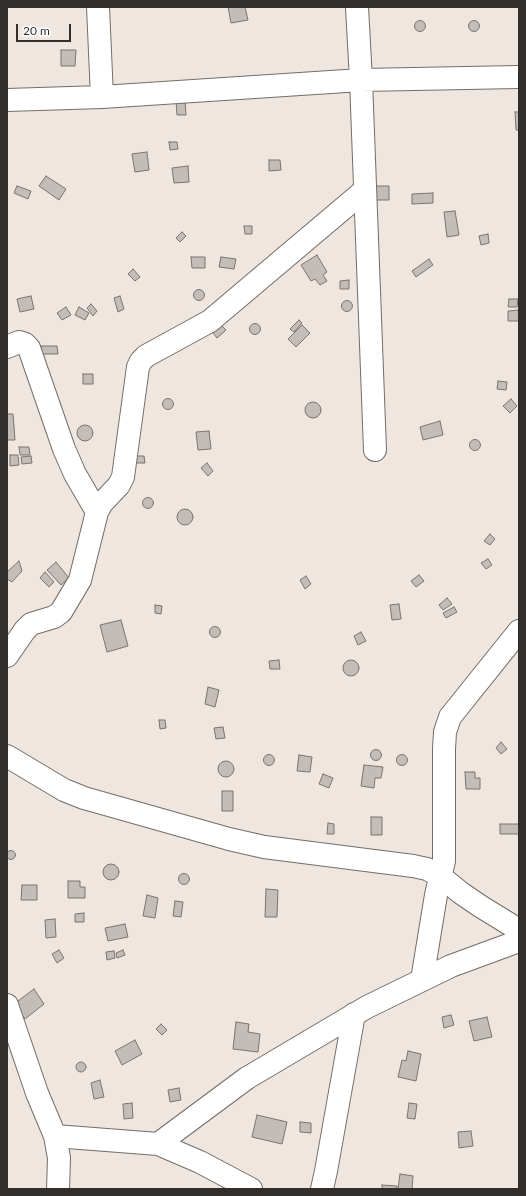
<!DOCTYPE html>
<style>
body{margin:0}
#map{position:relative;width:526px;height:1196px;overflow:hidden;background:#eee6df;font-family:Lato,sans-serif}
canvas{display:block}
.frame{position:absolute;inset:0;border:8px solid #312e2b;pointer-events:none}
.scale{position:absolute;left:16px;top:24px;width:55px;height:18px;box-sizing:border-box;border:2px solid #312e2b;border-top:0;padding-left:5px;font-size:12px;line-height:14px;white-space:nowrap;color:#312e2b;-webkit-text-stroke:3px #fff;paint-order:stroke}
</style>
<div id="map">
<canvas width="526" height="1196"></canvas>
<div class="frame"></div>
<div class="scale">20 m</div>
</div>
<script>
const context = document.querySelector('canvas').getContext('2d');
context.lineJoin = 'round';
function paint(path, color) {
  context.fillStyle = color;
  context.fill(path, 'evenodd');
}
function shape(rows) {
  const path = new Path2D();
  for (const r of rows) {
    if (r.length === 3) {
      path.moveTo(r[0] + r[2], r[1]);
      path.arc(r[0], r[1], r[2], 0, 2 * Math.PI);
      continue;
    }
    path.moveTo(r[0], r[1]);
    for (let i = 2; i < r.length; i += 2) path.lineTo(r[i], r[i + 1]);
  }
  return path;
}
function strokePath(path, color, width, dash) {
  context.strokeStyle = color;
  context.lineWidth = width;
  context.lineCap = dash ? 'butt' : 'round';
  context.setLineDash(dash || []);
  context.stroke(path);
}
const building = shape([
 [228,7,245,7,248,20,231,23,228,7],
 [420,26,5.5],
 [474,26,5.5],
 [61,50,76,50,75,66,61,66,61,50],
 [185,100,186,115,177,115,176,101,185,100],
 [515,112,519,112,519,130,516,130,515,112],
 [169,142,177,142,178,149,170,150,169,142],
 [147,152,149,170,135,172,132,154,147,152],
 [269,160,280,160,281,170,269,171,269,160],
 [188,166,189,182,174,183,172,168,188,166],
 [46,176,66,189,59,200,39,186,46,176],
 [17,186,31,191,28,199,14,193,17,186],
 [375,186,389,186,389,200,374,200,375,186],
 [433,193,433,203,412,204,412,194,433,193],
 [455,211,459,235,447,237,444,212,455,211],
 [244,226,252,226,252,234,245,234,244,226],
 [182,232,186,236,180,242,176,238,182,232],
 [488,234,489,243,481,245,479,236,488,234],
 [317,255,327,272,323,275,327,281,320,285,315,279,311,281,301,265,317,255],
 [191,257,205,257,205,268,192,268,191,257],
 [221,257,236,259,234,269,219,267,221,257],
 [429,259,433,265,416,277,412,271,429,259],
 [133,269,140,277,135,281,128,274,133,269],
 [349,280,349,289,340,289,340,281,349,280],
 [199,295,5.5],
 [31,296,34,309,20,312,17,299,31,296],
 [120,296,124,309,118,312,114,298,120,296],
 [509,299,518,299,517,307,508,307,509,299],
 [347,306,5.5],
 [91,304,97,311,93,316,87,308,91,304],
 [66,307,71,315,62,320,57,313,66,307],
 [79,307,89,313,85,320,75,315,79,307],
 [519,310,519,321,508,321,508,311,519,310],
 [299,320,302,323,294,332,290,329,299,320],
 [255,329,5.5],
 [221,325,226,330,217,338,213,333,221,325],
 [302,325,310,333,296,347,288,339,302,325],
 [38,346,57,346,58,354,39,354,38,346],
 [83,374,93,374,93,384,83,384,83,374],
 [498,381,507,382,506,390,497,389,498,381],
 [168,404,5.5],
 [511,399,517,406,510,413,503,406,511,399],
 [313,410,8],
 [7,414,13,414,15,440,7,440,7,414],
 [440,421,443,435,423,440,420,427,440,421],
 [85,433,8],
 [209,431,211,449,198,450,196,432,209,431],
 [475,445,5.5],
 [19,447,29,447,30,455,20,455,19,447],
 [10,455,18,455,19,465,10,466,10,455],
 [31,456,32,463,22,464,21,457,31,456],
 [135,456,144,456,145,463,135,463,135,456],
 [207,463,213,471,208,476,201,468,207,463],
 [148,503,5.5],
 [185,517,8],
 [490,534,495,539,490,545,484,541,490,534],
 [488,559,492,565,486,569,481,563,488,559],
 [19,561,22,571,12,582,7,579,7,572,19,561],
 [56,562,69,578,61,585,47,570,56,562],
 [45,572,54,582,49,587,40,578,45,572],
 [419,575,424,581,416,587,411,581,419,575],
 [306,576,311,584,305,589,300,580,306,576],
 [447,598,452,604,443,610,439,605,447,598],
 [399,604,401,619,392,620,390,605,399,604],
 [155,605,162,606,161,614,155,613,155,605],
 [454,607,457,612,446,618,443,613,454,607],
 [121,620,128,646,107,652,100,625,121,620],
 [215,632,5.5],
 [361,632,366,641,358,645,354,636,361,632],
 [351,668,8],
 [279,660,280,669,270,669,269,661,279,660],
 [208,687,219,690,215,707,205,704,208,687],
 [159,720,165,720,166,728,160,729,159,720],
 [223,727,225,738,216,739,214,728,223,727],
 [501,742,507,749,501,754,496,748,501,742],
 [376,755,5.5],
 [402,760,5.5],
 [269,760,5.5],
 [299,755,312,757,310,772,297,771,299,755],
 [226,769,8],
 [364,765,383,767,381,778,375,778,374,788,361,786,364,765],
 [465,772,475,772,475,778,480,778,480,789,466,789,465,772],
 [323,774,333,778,329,788,319,784,323,774],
 [222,791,233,791,233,811,222,811,222,791],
 [371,817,382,817,382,835,371,835,371,817],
 [328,823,334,824,334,834,327,834,328,823],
 [500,824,519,824,519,834,500,834,500,824],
 [11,855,4.5],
 [111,872,8],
 [184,879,5.5],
 [68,881,80,881,80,887,85,887,85,898,68,898,68,881],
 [22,885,37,885,37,900,21,900,22,885],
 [266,889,278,890,277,917,265,917,266,889],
 [147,895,158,898,155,918,143,916,147,895],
 [175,901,183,902,181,917,173,916,175,901],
 [84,913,84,922,75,922,75,914,84,913],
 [55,919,56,937,46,938,45,920,55,919],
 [125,924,128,937,108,941,105,928,125,924],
 [59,950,64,958,57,963,52,954,59,950],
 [123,950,125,955,117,958,116,953,123,950],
 [114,951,115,958,107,960,106,952,114,951],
 [34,989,44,1004,25,1019,14,1004,34,989],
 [451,1015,454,1025,444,1028,442,1017,451,1015],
 [487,1017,492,1037,474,1041,469,1021,487,1017],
 [236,1022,249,1024,248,1032,260,1034,258,1052,233,1049,236,1022],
 [161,1024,167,1030,162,1035,156,1029,161,1024],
 [135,1040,142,1054,122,1065,115,1051,135,1040],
 [408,1051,421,1054,416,1081,398,1077,402,1060,406,1061,408,1051],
 [81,1067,5],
 [100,1080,104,1097,94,1099,91,1083,100,1080],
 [179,1088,181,1100,170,1102,168,1090,179,1088],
 [132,1103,133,1118,124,1119,123,1104,132,1103],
 [409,1103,417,1104,415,1119,407,1118,409,1103],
 [257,1115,287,1122,282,1144,252,1137,257,1115],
 [300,1122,311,1123,311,1133,300,1132,300,1122],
 [471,1131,473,1146,459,1148,458,1132,471,1131],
 [400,1174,413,1176,412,1189,398,1189,400,1174],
 [382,1185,397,1186,397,1189,382,1189,382,1185]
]);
const street = shape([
 [98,7,102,97],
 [357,7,361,80,375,450],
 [7,100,102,97,361,80,519,77],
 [7,347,19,342,25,344,29,348,64,449,75,474,97,512],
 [7,656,25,630,31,624,54,617,61,612,80,580,97,512,102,503,119,485,123,477,138,367,141,361,146,356,210,321,365,190],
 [7,756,64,790,84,798,229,839,264,847,413,866,427,869,440,876,461,893,480,906,519,930],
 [422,980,436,895,444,861,444,749,445,732,450,717,519,631],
 [7,1005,37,1093,55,1136,59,1158,58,1189],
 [55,1136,158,1144,247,1078,367,1007,451,966,519,941],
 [158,1144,200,1162,251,1189],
 [322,1189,326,1171,354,1014]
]);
paint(building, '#c4bcb6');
strokePath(building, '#7b746e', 1);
strokePath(street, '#746d67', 24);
strokePath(street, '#fff', 22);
</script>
